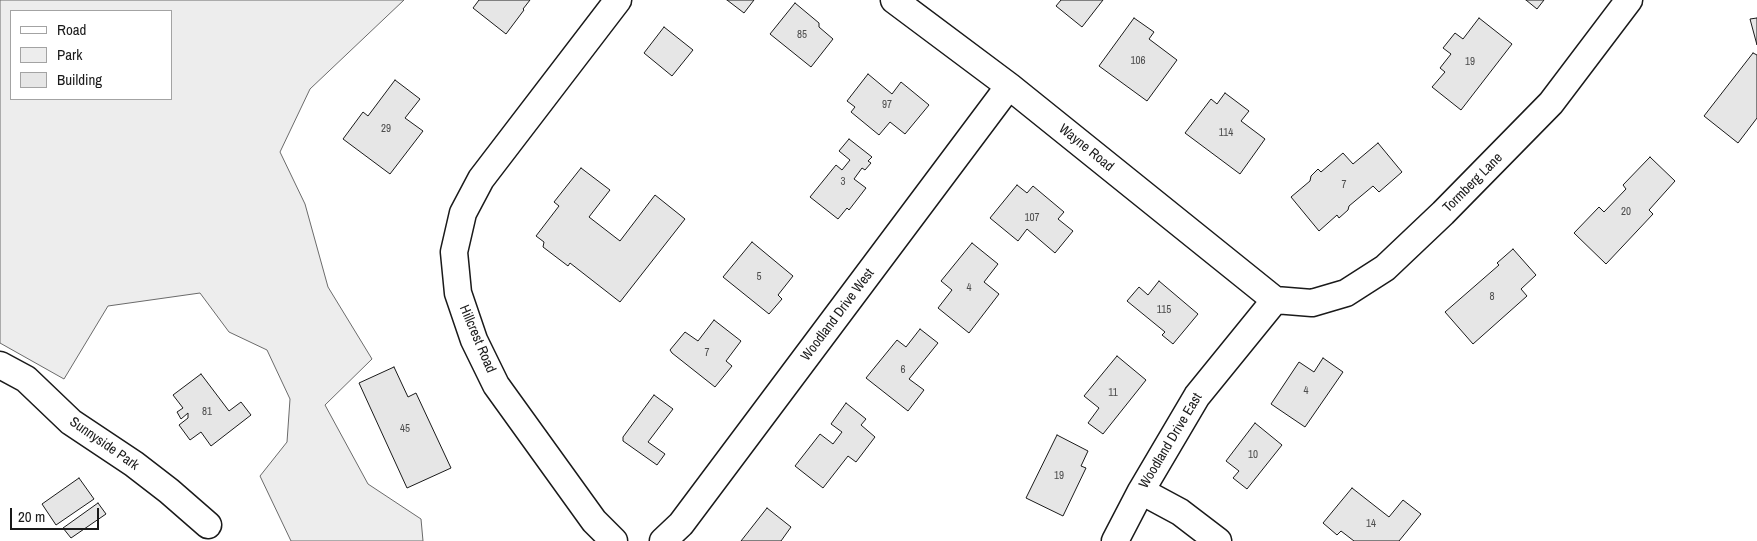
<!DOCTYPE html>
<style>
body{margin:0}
#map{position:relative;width:1757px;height:541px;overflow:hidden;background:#fff;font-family:"Archivo Narrow",sans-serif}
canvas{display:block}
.legend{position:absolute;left:10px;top:10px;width:162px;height:90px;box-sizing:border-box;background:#fff;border:1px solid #a3a3a3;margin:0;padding:6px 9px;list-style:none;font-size:15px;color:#1a1a1a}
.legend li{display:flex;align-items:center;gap:10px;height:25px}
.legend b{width:25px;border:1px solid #a3a3a3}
.scale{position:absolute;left:10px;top:508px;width:89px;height:22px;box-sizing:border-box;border:2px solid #1a1a1a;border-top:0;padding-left:6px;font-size:15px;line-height:18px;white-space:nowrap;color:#1a1a1a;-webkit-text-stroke:4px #fff;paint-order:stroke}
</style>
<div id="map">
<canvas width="1757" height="541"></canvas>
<ul class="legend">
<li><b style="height:6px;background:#fff"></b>Road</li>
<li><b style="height:14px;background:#ededed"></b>Park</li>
<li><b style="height:14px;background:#e6e6e6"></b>Building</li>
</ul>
<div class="scale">20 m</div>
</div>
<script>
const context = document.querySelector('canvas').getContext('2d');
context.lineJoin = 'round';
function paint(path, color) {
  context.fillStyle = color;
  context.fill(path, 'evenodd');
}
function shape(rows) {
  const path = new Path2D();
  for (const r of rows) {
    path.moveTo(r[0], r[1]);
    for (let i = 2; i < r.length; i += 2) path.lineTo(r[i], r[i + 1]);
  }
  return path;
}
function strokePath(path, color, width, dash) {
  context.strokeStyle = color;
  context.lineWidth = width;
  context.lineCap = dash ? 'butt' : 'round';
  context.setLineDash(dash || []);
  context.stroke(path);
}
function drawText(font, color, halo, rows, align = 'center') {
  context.font = font + ' "Archivo Narrow",sans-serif';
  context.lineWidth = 4;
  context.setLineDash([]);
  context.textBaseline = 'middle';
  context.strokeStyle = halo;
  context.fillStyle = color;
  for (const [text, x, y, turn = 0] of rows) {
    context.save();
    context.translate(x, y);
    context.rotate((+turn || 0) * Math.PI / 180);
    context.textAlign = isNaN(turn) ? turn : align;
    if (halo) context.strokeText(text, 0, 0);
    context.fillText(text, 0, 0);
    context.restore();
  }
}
const green = shape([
 [0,0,404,0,310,89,280,152,305,204,328,287,372,359,325,405,368,484,421,519,423,541,291,541,260,476,287,442,290,399,267,350,229,332,200,293,108,306,64,379,0,343,0,0],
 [11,11,171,11,171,99,11,99,11,11]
]);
const building = shape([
 [479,0,530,0,523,9,524,10,506,34,473,8,479,0],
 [727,0,754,0,744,13,727,0],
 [1061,0,1103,0,1082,27,1056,6,1061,0],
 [1526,0,1544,0,1537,9,1526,0],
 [795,3,819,23,819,27,833,39,811,67,770,34,795,3],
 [1134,18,1154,32,1149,39,1177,60,1147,101,1099,66,1134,18],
 [1479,18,1512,44,1461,110,1432,87,1445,72,1440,68,1451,54,1443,48,1455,33,1463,39,1479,18],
 [1757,18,1757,45,1750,19,1757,18],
 [664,27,693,50,672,76,644,53,664,27],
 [1753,53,1757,55,1757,118,1738,143,1704,116,1753,53],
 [868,74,892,94,901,82,929,105,905,134,890,122,879,135,851,112,855,107,847,101,868,74],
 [395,80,420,99,405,118,423,131,390,174,343,139,363,112,368,116,395,80],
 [1225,93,1249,111,1241,121,1265,139,1240,174,1185,133,1211,99,1217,104,1225,93],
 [849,139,872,157,868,161,871,163,865,170,862,168,854,179,866,188,849,210,847,208,838,219,810,197,836,165,842,170,850,160,839,151,849,139],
 [1378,143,1402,172,1379,192,1373,186,1349,206,1348,210,1339,218,1337,215,1319,231,1291,197,1310,181,1311,176,1318,169,1321,172,1343,153,1353,164,1378,143],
 [1650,157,1675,181,1649,210,1653,214,1606,264,1574,233,1599,207,1604,212,1626,189,1623,185,1650,157],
 [581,168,610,190,589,217,620,241,655,195,685,219,620,302,570,263,568,266,543,247,544,242,536,236,559,206,554,202,581,168],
 [1017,185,1027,193,1033,186,1064,212,1058,219,1073,231,1055,253,1027,229,1018,241,990,218,1017,185],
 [752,242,793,276,778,295,782,299,769,314,723,277,752,242],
 [972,243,998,264,984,282,999,294,969,333,938,308,952,290,941,281,972,243],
 [1513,249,1536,275,1521,289,1527,296,1473,344,1445,312,1499,265,1497,263,1513,249],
 [1159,281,1198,314,1173,344,1162,335,1165,332,1127,301,1139,287,1148,295,1159,281],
 [714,320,741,341,726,361,732,366,715,387,672,353,670,350,685,332,698,341,714,320],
 [920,329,938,343,909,379,924,390,908,411,866,378,897,340,906,347,920,329],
 [1117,356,1146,380,1103,434,1088,423,1099,408,1084,396,1117,356],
 [1323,358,1343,372,1305,427,1271,404,1299,362,1314,372,1323,358],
 [394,367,408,397,416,393,451,468,407,488,359,383,394,367],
 [201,374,229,411,241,402,251,415,211,446,201,432,190,440,179,425,188,418,188,413,181,419,177,412,183,408,173,395,201,374],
 [654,395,673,409,648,442,665,454,657,465,623,441,623,437,654,395],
 [846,403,866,419,861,425,875,437,856,462,848,456,823,488,795,466,820,434,833,444,842,432,831,424,846,403],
 [1255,423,1282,445,1247,489,1233,478,1239,471,1226,461,1255,423],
 [1057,435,1088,451,1081,466,1086,468,1063,516,1026,498,1057,435],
 [79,478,94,499,56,525,42,504,79,478],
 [1352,488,1389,517,1403,500,1421,514,1399,541,1354,541,1341,531,1337,535,1323,523,1352,488],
 [98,503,106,514,71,538,63,528,98,503],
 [767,508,791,527,781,541,741,541,767,508]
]);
const street = shape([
 [894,0,1009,86,1275,300],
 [1275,300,1312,303,1346,293,1385,268,1443,213,1551,103,1629,0],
 [0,365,26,379,71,422,134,464,169,491,208,525],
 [1141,491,1180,512,1218,541],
 [614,541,594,521,496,385,474,340,458,293,454,252,463,213,481,179,618,0],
 [663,541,681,524,1009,86],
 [1115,541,1141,491,1197,396,1275,300]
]);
const numberNames = [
 ["85",802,35],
 ["106",1138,61],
 ["19",1470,62],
 ["97",887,105],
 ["29",386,129],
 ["114",1226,133],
 ["3",843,182],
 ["7",1344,185],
 ["20",1626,212],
 ["107",1032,218],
 ["5",759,277],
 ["4",969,288],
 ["8",1492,297],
 ["115",1164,310],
 ["7",707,353],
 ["6",903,370],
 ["4",1306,391],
 ["11",1113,393],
 ["81",207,412],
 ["45",405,429],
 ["10",1253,455],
 ["19",1059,476],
 ["14",1371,524]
];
const streetNames = [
 ["Wayne Road",1086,148,39],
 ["Tormberg Lane",1473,183,-45],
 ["Woodland Drive West",838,315,-53],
 ["Hillcrest Road",477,339,67],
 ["Woodland Drive East",1171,441,-59],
 ["Sunnyside Park",104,444,35]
];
paint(green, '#ededed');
strokePath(green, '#6a6a6a', 1);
paint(building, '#e6e6e6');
strokePath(building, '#1a1a1a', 1);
strokePath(street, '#1a1a1a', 29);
strokePath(street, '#fff', 26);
drawText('11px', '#4d4d4d', null, numberNames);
drawText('14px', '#1a1a1a', '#fff', streetNames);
</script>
